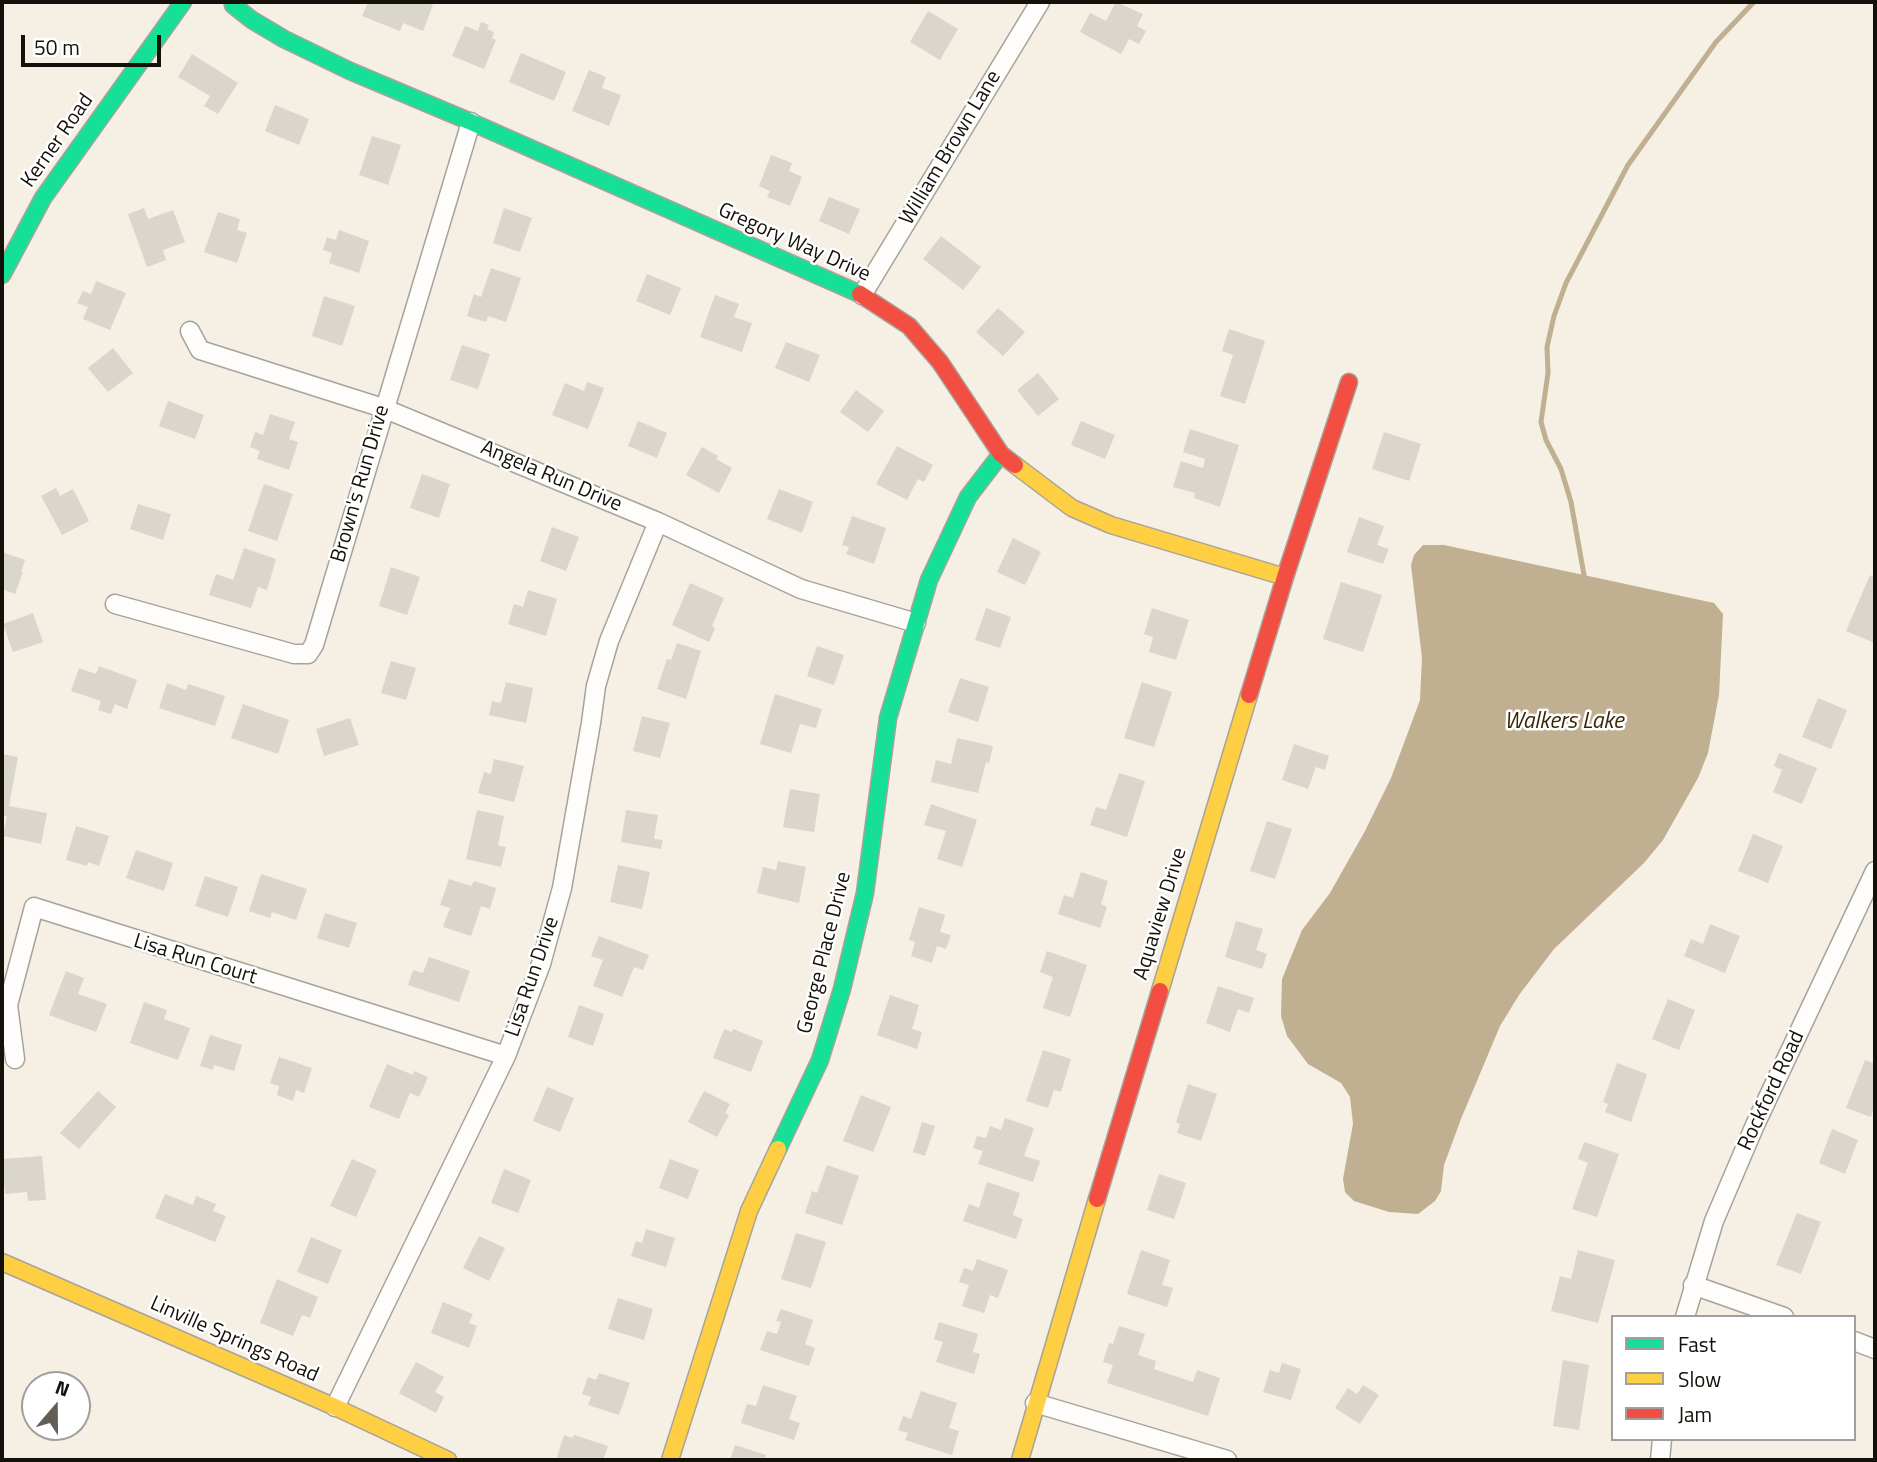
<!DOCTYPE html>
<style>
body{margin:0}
#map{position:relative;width:1877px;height:1462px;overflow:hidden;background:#f5efe4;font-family:"Titillium Web",sans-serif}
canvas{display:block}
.frame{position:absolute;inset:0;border:4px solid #14100a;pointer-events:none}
.legend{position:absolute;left:1611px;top:1315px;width:245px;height:126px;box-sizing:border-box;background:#fff;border:2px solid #a19f9d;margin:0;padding:9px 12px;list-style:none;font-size:21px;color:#14100a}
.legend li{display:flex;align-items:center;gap:14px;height:35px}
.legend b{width:35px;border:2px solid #a19f9d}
.north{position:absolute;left:21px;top:1371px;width:70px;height:70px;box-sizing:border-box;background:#fff;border:2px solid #a19f9d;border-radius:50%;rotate:20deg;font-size:19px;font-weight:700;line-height:28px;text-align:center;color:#14100a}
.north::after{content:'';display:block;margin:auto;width:24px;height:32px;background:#635e56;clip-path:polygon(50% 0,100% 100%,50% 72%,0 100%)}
.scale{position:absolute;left:21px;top:35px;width:140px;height:32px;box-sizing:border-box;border:4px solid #14100a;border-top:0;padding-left:9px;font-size:21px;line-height:24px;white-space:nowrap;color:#14100a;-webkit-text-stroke:5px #fff;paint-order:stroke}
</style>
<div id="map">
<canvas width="1877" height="1462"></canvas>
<div class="frame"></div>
<ul class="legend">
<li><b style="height:9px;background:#16e098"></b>Fast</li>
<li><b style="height:9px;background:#ffcf43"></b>Slow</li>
<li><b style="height:9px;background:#f24e42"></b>Jam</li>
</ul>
<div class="north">N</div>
<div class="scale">50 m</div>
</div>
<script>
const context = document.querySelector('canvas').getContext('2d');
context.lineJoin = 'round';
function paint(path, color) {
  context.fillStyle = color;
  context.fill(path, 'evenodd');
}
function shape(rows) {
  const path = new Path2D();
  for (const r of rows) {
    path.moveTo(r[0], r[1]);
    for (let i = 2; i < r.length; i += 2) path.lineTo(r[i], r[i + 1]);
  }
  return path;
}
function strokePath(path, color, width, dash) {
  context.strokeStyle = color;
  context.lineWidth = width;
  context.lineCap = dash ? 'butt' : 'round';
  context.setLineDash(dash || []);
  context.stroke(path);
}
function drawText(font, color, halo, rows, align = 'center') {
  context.font = font + ' "Titillium Web",sans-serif';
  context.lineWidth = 5;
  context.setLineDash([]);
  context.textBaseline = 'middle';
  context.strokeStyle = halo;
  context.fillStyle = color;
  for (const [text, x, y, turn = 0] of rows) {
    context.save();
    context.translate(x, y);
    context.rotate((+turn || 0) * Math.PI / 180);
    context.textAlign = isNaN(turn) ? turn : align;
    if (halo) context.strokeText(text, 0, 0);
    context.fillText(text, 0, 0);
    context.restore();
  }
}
const water = shape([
 [1423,545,1444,545,1714,603,1723,614,1719,695,1708,753,1698,778,1663,840,1644,863,1554,949,1519,995,1500,1026,1461,1119,1444,1165,1441,1191,1435,1201,1418,1214,1389,1212,1354,1201,1345,1192,1343,1179,1353,1124,1350,1097,1341,1083,1308,1064,1287,1036,1281,1016,1282,979,1302,930,1330,893,1365,831,1391,778,1420,700,1422,658,1411,565,1414,555]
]);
const stream = shape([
 [1583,580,1584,575,1571,502,1561,469,1546,440,1541,422,1548,373,1547,347,1554,316,1566,283,1628,165,1716,42,1754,2]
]);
const building = shape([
 [368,2,426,2,433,5,423,31,403,23,400,31,362,16],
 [1116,2,1143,14,1137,26,1146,31,1139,44,1129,39,1121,54,1080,32,1090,13,1106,21],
 [928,11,958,29,940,60,910,42],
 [481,22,489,25,487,29,494,32,492,38,496,40,484,69,452,56,465,26,478,31],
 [521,53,566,72,554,101,509,82],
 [192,54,238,83,218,114,204,106,210,96,178,77],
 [589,70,606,77,602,88,621,95,609,126,572,111],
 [275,105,309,119,299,145,265,131],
 [372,136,401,145,388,185,359,175],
 [771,155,792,163,789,171,802,177,790,206,767,197,770,191,759,186],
 [829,197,860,209,849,234,819,221],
 [144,208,148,219,173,210,185,242,163,250,166,260,147,267,128,214],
 [504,208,532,218,520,252,493,243],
 [218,212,240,219,237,230,247,233,237,263,204,252],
 [339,230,369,241,359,273,329,263,332,253,323,250,327,237,336,240],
 [941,236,981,267,963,290,923,259],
 [491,268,521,278,506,322,488,316,486,322,467,316,474,294,481,297],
 [647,274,681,288,670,315,636,301],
 [96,281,126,293,110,330,83,319,88,307,77,303,83,291,91,294],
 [715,295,739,304,734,317,752,323,742,352,700,337],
 [324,296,355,306,342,346,312,336],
 [998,308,1025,332,1003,356,976,332],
 [1229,329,1265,341,1245,404,1220,396,1233,355,1222,351],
 [786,342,820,355,809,382,775,368],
 [462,345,490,354,478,389,450,380],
 [113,348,133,373,108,392,88,368],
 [1038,373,1059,399,1038,416,1017,390],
 [587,382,604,388,588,429,552,415,565,383,584,391],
 [856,390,884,411,868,432,840,412],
 [168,401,204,415,195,439,159,426],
 [270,414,295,422,289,439,298,442,289,470,257,459,260,451,250,447,255,432,263,435],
 [638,421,667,433,657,458,628,446],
 [1081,421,1115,435,1105,459,1071,445],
 [1190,429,1239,445,1220,507,1194,498,1195,493,1173,487,1181,461,1203,468,1205,459,1183,452],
 [1384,432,1421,444,1409,481,1372,469],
 [897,446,933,465,924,482,918,479,907,500,876,484],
 [702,447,718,456,716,459,732,468,719,493,686,475],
 [422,474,450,484,439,518,410,508],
 [264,484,293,494,277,541,248,531],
 [56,488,60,496,73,489,89,521,62,535,41,496],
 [779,489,813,502,802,533,767,519],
 [138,504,171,514,163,540,130,529],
 [852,516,886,528,874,564,846,554,849,547,842,545],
 [1359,517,1384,526,1377,545,1389,549,1383,564,1347,552],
 [552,527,579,537,566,571,540,561],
 [1013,538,1041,552,1025,585,997,572],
 [244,548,276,559,267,590,258,587,251,608,209,595,216,574,233,580],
 [2,552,25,560,21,572,23,572,15,594,2,589],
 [391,567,420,577,407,615,379,606],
 [1870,575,1875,578,1875,643,1846,631],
 [1341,582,1382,595,1363,652,1323,639],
 [690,583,724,598,712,626,715,628,709,642,672,625],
 [528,590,557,599,546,636,508,624,514,604,523,607],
 [986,608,1011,617,1000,648,975,640],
 [1152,608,1189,620,1176,660,1149,652,1153,637,1144,634],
 [33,613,43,642,13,652,3,624],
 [677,643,701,651,686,699,657,689,667,659,671,660],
 [817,646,844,655,834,685,807,676],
 [391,661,416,668,406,700,381,693],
 [99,666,137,680,127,709,115,704,111,714,98,710,101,701,71,691,79,668,96,674],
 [960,678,989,687,978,722,948,712],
 [506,682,533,688,526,723,489,715,492,701,501,703],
 [1142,682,1172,692,1154,747,1124,738],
 [167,683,186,690,188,684,225,696,215,726,159,708],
 [775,694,822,709,816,728,800,724,791,753,760,744],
 [1818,698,1847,710,1831,749,1802,737],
 [243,704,289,720,278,754,231,738],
 [642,716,670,723,660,758,633,751],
 [350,718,359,745,324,756,316,729],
 [957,738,993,746,989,763,986,762,978,793,931,782,936,760,951,764],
 [1294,744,1329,756,1325,770,1316,767,1308,789,1282,780],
 [1779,753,1817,768,1802,804,1773,792,1782,770,1774,766],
 [2,754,18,757,9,806,47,813,41,844,3,836,7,816,2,815],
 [494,759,524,766,514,802,478,793,484,772,491,774],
 [1119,773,1145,781,1127,837,1090,825,1096,807,1106,810],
 [790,789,820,794,814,832,783,827],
 [931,804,977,820,962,867,937,859,946,831,924,825],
 [477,810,504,816,498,845,506,847,501,867,466,859],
 [626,810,658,815,654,839,663,840,661,849,621,842],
 [1267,821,1292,829,1275,879,1250,871],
 [76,826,109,836,99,866,88,862,87,866,66,860],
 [1753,834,1783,846,1768,883,1738,871],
 [136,850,173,863,164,891,126,878],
 [778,861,806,867,799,903,757,893,763,867,776,870],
 [618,865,650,872,642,909,610,902],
 [1081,872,1108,881,1101,904,1107,907,1100,928,1058,914,1064,895,1073,898],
 [261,874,307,889,296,920,272,912,270,918,249,911],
 [205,876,238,887,228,917,195,906],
 [449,879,471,886,474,881,496,888,490,909,481,906,471,936,443,927,450,908,440,905],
 [919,907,945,915,940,932,951,935,946,949,937,946,932,963,911,956,915,942,909,940],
 [325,913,357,923,349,948,317,938],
 [1236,921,1263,929,1256,950,1267,954,1262,969,1225,957],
 [1710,924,1740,936,1725,973,1684,956,1691,939,1703,944],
 [599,936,649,955,643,970,634,967,622,997,593,986,603,960,591,956],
 [1047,951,1087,965,1070,1017,1043,1008,1053,977,1040,972],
 [429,957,470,971,459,1002,408,985,413,970,423,973],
 [66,971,84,978,78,994,107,1004,96,1032,49,1015],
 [1218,986,1254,998,1249,1013,1238,1009,1230,1032,1206,1023],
 [890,995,919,1005,912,1029,922,1032,917,1049,877,1035],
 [1668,999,1695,1010,1679,1050,1652,1039],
 [144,1002,167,1010,164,1019,190,1028,178,1060,130,1043],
 [579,1005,604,1014,593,1046,568,1037],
 [724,1029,732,1032,733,1029,763,1041,751,1072,713,1058],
 [210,1035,242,1045,234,1071,214,1065,213,1070,200,1066],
 [1043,1050,1071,1059,1061,1092,1054,1090,1048,1108,1026,1101],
 [279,1057,312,1068,304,1093,296,1090,293,1101,277,1095,279,1086,270,1083],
 [1865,1060,1875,1064,1875,1104,1871,1117,1846,1108],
 [1617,1063,1647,1074,1631,1122,1605,1112,1608,1104,1603,1102],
 [387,1064,413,1075,414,1071,428,1077,419,1097,410,1093,399,1119,369,1107],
 [1188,1084,1217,1094,1201,1141,1177,1133,1180,1124,1176,1122],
 [547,1087,574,1098,560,1132,533,1121],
 [98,1091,116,1107,79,1149,60,1133],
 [704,1091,730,1104,725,1113,729,1115,717,1137,688,1122],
 [861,1095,891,1107,873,1152,843,1141],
 [1005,1118,1034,1128,1024,1156,1040,1161,1033,1182,978,1164,983,1151,973,1148,977,1136,986,1138,990,1126,1001,1130],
 [922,1122,935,1126,925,1156,913,1152],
 [1832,1129,1858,1140,1845,1174,1819,1163],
 [1584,1142,1619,1154,1597,1217,1572,1209,1588,1163,1578,1159],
 [42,1156,46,1200,28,1201,27,1192,5,1194,2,1159],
 [352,1159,377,1170,356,1217,330,1206],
 [670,1159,699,1170,688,1199,659,1188],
 [827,1165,859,1176,842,1225,805,1213,812,1191,817,1193],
 [504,1169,531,1180,518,1213,491,1203],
 [1159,1174,1186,1183,1174,1219,1147,1210],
 [987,1182,1020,1193,1013,1215,1023,1219,1016,1239,963,1221,969,1204,979,1208],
 [165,1194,193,1205,196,1196,216,1204,213,1211,226,1216,215,1242,155,1218],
 [1797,1213,1821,1222,1801,1274,1776,1265],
 [646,1229,675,1238,666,1267,631,1256,636,1241,642,1243],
 [796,1233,826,1242,811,1288,781,1279],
 [479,1236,505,1248,489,1281,463,1268],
 [311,1237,342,1250,328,1284,297,1272],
 [1141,1250,1170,1260,1162,1285,1173,1288,1167,1307,1127,1294],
 [1578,1250,1615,1260,1598,1323,1551,1311,1560,1276,1571,1279],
 [977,1259,1008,1270,998,1298,990,1295,984,1313,962,1306,969,1285,959,1282,964,1268,973,1271],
 [277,1279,318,1297,310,1318,302,1315,293,1336,260,1323],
 [618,1298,653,1309,644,1340,608,1329],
 [443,1302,473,1314,469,1323,477,1326,469,1348,431,1333],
 [781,1309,813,1320,805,1344,815,1348,809,1366,760,1350,767,1331,777,1334,781,1322,776,1321],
 [939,1322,978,1334,973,1352,980,1354,974,1374,936,1362,943,1342,934,1339],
 [1119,1326,1145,1334,1138,1355,1156,1361,1154,1369,1193,1382,1197,1370,1220,1378,1208,1416,1107,1383,1113,1365,1103,1362,1109,1343,1113,1344],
 [1563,1360,1589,1365,1579,1430,1553,1426],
 [416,1362,444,1377,435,1392,444,1397,436,1413,399,1393],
 [1282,1363,1301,1369,1291,1400,1263,1392,1270,1370,1279,1373],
 [599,1373,630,1383,619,1415,588,1405,591,1397,582,1394,588,1377,596,1380],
 [763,1385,797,1396,789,1419,800,1423,794,1440,741,1423,747,1404,756,1406],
 [1363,1385,1379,1395,1360,1424,1335,1408,1348,1388,1357,1394],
 [921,1391,957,1403,949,1428,959,1431,952,1455,905,1440,908,1433,898,1430,903,1416,911,1419],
 [564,1435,572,1438,574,1435,608,1446,603,1460,556,1460],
 [735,1445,766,1455,765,1460,730,1460]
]);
const street = shape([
 [862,295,1040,2],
 [190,331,200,350,383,408,658,522,801,589,916,623],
 [115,604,294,654,308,654,314,645,471,122],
 [15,1059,8,1005,34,907,506,1056],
 [1693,1285,1784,1317],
 [1685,1317,1714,1221,1755,1125,1875,871],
 [1854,1341,1875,1349],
 [1035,1403,1227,1460],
 [335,1407,506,1056,541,964,562,888,591,723,596,686,609,641,658,522],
 [1660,1460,1662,1439]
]);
const fast = shape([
 [233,5,252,20,284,39,350,71,471,122,860,294],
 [2,275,43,198,183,2],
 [778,1149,820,1060,842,989,865,893,888,718,929,580,968,497,1001,454]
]);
const slow = shape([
 [1015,465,1072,508,1111,525,1285,577],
 [1160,991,1249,695],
 [2,1262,335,1407,448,1460],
 [670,1460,749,1211,778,1149],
 [1020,1460,1097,1199]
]);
const jam = shape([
 [860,294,909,326,940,362,1001,454,1015,465],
 [1249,695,1285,577,1349,382],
 [1097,1199,1160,991]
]);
const streetNames = [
 ["Kerner Road",58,141,-55],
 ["William Brown Lane",951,148,-59],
 ["Gregory Way Drive",794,243,24],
 ["Angela Run Drive",551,477,23],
 ["Brown's Run Drive",361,484,-74],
 ["Aquaview Drive",1161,914,-73],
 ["George Place Drive",825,953,-76],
 ["Lisa Run Court",195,960,17],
 ["Lisa Run Drive",533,977,-71],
 ["Rockford Road",1772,1091,-65],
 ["Linville Springs Road",234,1340,24]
];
const waterNames = [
 ["Walkers Lake",1564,722]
];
paint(water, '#c0af91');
strokePath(stream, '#c0af91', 5);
paint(building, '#dad5cd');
strokePath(street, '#a7a39a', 21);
strokePath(fast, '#a7a39a', 19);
strokePath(slow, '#a7a39a', 19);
strokePath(jam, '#a7a39a', 19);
strokePath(street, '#fefdfb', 18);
strokePath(fast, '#16e098', 16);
strokePath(slow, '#ffcf43', 16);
strokePath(jam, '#f24e42', 16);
drawText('21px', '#14100a', '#fff', streetNames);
drawText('italic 23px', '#382705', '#fff', waterNames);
</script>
